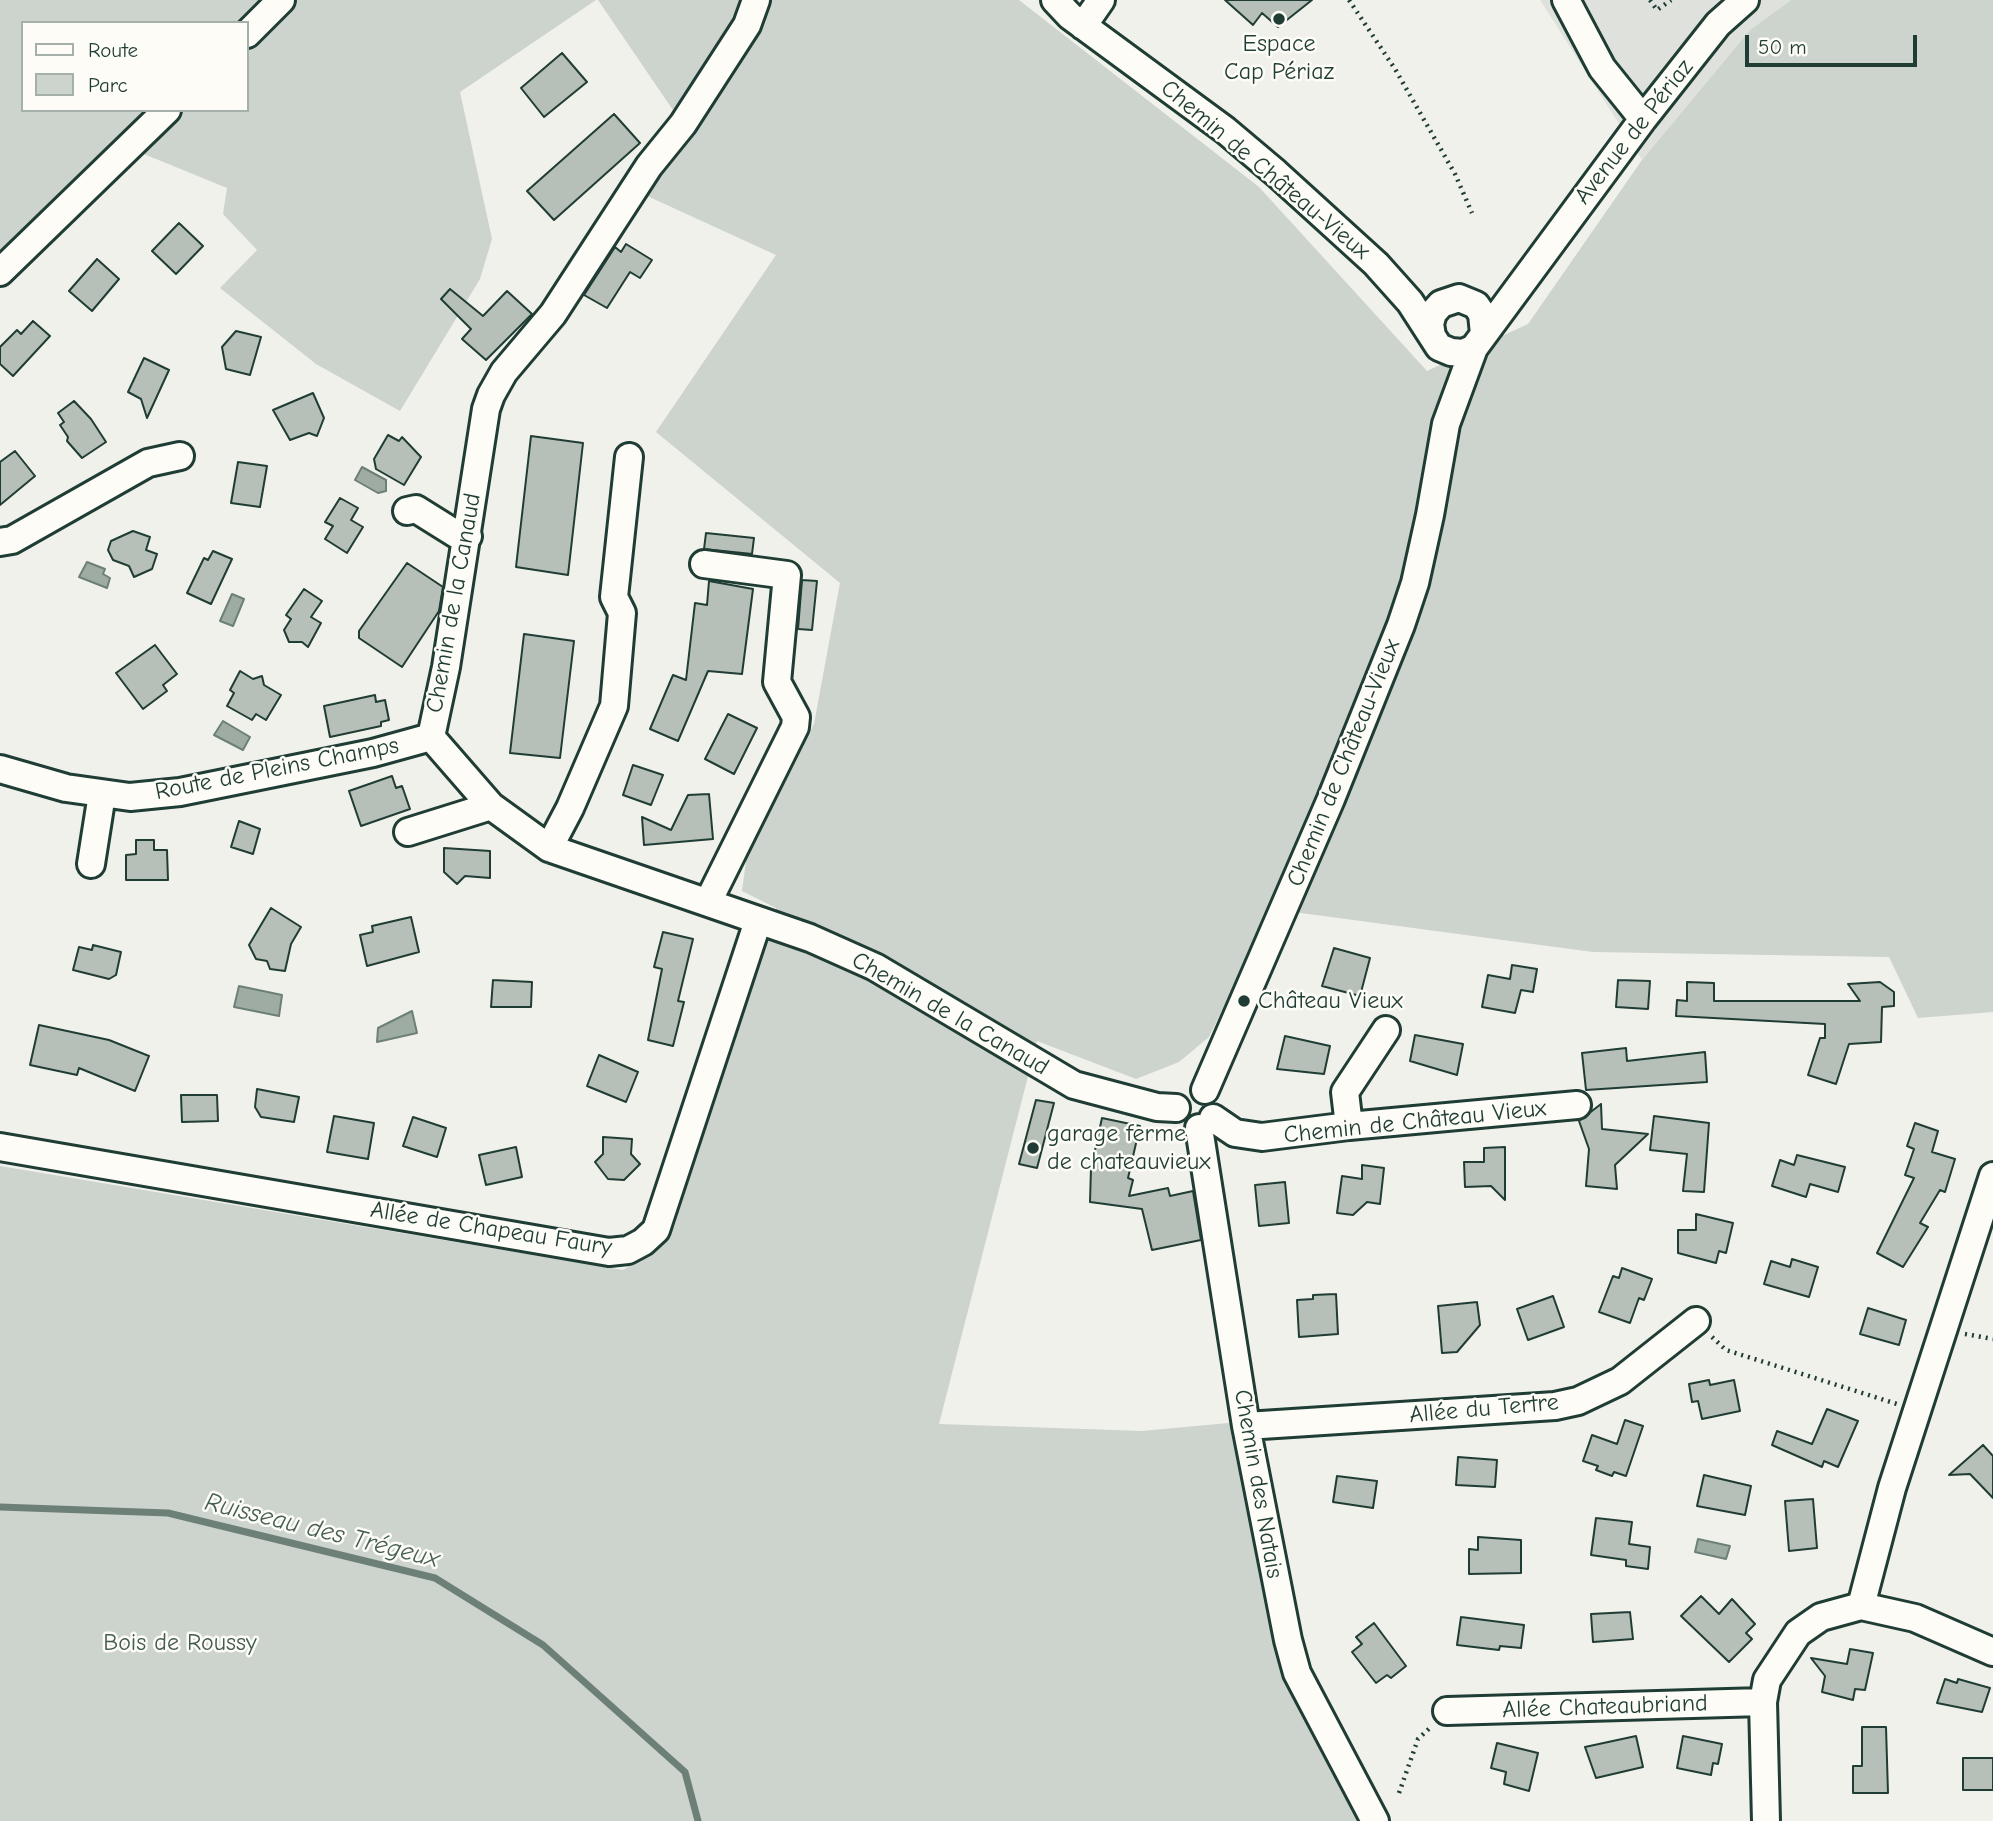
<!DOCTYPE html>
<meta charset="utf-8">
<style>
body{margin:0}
#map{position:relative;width:1993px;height:1821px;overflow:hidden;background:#f0f1eb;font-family:"Comic Neue",sans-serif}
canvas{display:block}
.legend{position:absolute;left:21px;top:21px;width:228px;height:91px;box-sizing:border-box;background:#fdfcf7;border:2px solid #a4b0a9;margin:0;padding:9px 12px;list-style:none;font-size:21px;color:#1f3d34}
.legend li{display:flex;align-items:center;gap:14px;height:35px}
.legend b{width:35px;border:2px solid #a4b0a9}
.scale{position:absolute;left:1745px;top:35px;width:172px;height:32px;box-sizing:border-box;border:4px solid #1f3d34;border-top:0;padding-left:9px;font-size:21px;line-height:24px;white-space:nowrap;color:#1f3d34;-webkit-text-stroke:5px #fdfcf7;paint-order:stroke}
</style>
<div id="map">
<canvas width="1993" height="1821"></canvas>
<ul class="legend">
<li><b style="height:9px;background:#fdfcf7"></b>Route</li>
<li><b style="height:19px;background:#cdd3cd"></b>Parc</li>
</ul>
<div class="scale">50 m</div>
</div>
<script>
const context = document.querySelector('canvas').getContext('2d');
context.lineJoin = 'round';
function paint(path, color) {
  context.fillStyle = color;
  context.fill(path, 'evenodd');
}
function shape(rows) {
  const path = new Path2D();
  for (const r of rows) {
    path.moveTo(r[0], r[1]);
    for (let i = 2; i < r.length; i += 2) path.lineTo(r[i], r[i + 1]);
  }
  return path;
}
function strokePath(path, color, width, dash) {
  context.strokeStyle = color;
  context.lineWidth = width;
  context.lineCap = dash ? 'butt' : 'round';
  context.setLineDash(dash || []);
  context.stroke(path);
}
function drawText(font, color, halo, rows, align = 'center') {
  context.font = font + ' "Comic Neue",sans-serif';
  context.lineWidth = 5;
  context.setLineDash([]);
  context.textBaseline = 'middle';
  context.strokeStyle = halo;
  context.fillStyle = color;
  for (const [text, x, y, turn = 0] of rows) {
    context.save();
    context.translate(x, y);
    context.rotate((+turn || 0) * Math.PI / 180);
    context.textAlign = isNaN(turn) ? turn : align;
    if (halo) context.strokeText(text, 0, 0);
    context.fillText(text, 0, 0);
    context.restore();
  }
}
const built = shape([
 [1540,0,1791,0,1750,30,1642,160]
]);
const green = shape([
 [0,0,596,0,460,92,492,239,480,279,400,411,316,364,220,288,257,250,223,214,227,188,117,143,0,255],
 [23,23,247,23,247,110,23,110],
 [598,0,1019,0,1259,187,1427,371,1528,324,1642,160,1750,30,1791,0,1993,0,1993,1012,1918,1018,1889,957,1593,952,1271,909,1209,1037,1179,1062,1136,1079,1037,1041,939,1424,1142,1431,1239,1422,1261,1559,1364,1821,0,1821,0,1166,623,1270,657,1250,674,1227,776,908,742,891,747,854,814,724,840,583,656,432,776,255,645,195,692,138]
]);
const water = shape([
 [362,467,386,480,386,491,378,493,355,480,362,467],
 [87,562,105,569,103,574,110,578,107,588,79,577,87,562],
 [232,594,244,599,233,626,220,621,232,594],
 [223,721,250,737,243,750,214,735,223,721],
 [239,986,282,995,279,1016,234,1007,239,986],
 [412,1011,417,1033,377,1042,378,1028,412,1011],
 [1698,1539,1730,1546,1726,1559,1695,1552,1698,1539]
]);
const stream = shape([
 [0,1507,168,1513,435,1578,543,1645,685,1772,698,1821]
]);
const building = shape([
 [1225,0,1312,0,1278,27,1262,13,1253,25,1225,0],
 [562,53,587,82,544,117,521,88,562,53],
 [614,114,640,143,554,220,527,191,614,114],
 [179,223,203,246,176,274,152,251,179,223],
 [626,244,652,260,640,278,630,272,607,308,584,295,615,247,621,252,626,244],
 [97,259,119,279,92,311,69,291,97,259],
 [450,289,483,316,507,291,532,314,486,360,462,339,471,329,441,299,450,289],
 [33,321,50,336,13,376,0,364,0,347,17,330,21,334,33,321],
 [236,331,261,337,250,375,226,369,222,347,236,331],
 [144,358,169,370,147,418,141,399,128,392,144,358],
 [313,393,324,418,317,436,309,433,290,440,273,410,313,393],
 [74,401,91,419,106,442,82,458,67,441,68,437,60,425,64,422,58,413,74,401],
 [388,435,399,441,402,437,421,457,404,485,376,469,374,459,388,435],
 [531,436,583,443,568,575,516,567,531,436],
 [15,451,35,476,0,505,0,462,15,451],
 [238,462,267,466,260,507,231,503,238,462],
 [340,498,358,508,351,520,363,527,347,553,325,539,333,526,325,522,340,498],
 [133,531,150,537,146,550,157,554,152,569,134,577,129,566,113,560,108,550,111,541,133,531],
 [706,533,754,538,752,554,704,549,706,533],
 [213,551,232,559,211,604,187,593,204,558,208,560,213,551],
 [407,563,443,587,439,611,402,667,359,638,359,631,407,563],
 [802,580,817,581,812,630,798,629,802,580],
 [709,581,753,589,742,674,708,671,678,741,650,729,673,675,686,680,695,603,707,605,709,581],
 [304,589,322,601,311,617,321,623,308,647,302,642,289,642,284,630,291,619,286,615,304,589],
 [524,634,574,641,560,758,510,753,524,634],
 [155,645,177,674,163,685,167,691,143,709,116,673,155,645],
 [240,671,253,679,262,676,264,685,281,695,266,720,256,714,252,720,227,706,234,693,230,690,240,671],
 [375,695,376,702,385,700,389,720,381,722,381,726,330,737,324,706,375,695],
 [728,714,757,728,734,774,705,759,728,714],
 [633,765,663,775,651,805,623,795,633,765],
 [392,776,396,788,402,786,410,809,361,826,349,791,392,776],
 [709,794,713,839,644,845,642,817,671,830,688,795,709,794],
 [239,821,260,829,253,854,231,847,239,821],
 [136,840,154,840,154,850,167,850,168,880,126,880,126,855,136,854,136,840],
 [444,848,490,851,490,878,465,876,457,884,444,872,444,848],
 [271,908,301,927,291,944,285,971,270,969,267,961,256,959,249,945,271,908],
 [411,917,419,952,367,966,360,935,373,932,372,926,411,917],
 [663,932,693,939,678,1001,684,1002,673,1046,648,1040,662,969,654,967,663,932],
 [93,945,121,952,116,975,109,979,73,970,79,947,92,950,93,945],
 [1334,948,1370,958,1360,996,1322,986,1334,948],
 [1512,965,1537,969,1533,992,1521,990,1515,1013,1482,1007,1488,975,1510,979,1512,965],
 [493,980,532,982,531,1007,491,1007,493,980],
 [1618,980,1650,981,1648,1009,1616,1007,1618,980],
 [1687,982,1714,983,1714,1001,1860,1001,1848,984,1880,982,1894,992,1894,1006,1882,1007,1881,1042,1849,1044,1836,1084,1808,1075,1820,1038,1825,1038,1825,1024,1676,1016,1677,1000,1687,1001,1687,982],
 [39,1025,109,1040,149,1056,135,1091,79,1068,77,1075,30,1065,39,1025],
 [1415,1035,1463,1044,1457,1075,1410,1061,1415,1035],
 [1285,1036,1330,1046,1324,1074,1277,1069,1285,1036],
 [1626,1048,1627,1061,1705,1052,1707,1082,1586,1090,1582,1053,1626,1048],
 [599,1055,638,1072,626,1102,587,1086,599,1055],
 [257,1089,299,1097,294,1122,261,1117,255,1107,257,1089],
 [181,1095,217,1095,218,1121,182,1122,181,1095],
 [1036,1100,1054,1103,1037,1168,1019,1164,1036,1100],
 [1601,1104,1602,1129,1648,1134,1615,1165,1617,1189,1586,1186,1589,1149,1579,1121,1601,1104],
 [334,1116,374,1123,368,1159,327,1152,334,1116],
 [1654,1116,1709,1123,1704,1192,1683,1191,1687,1154,1650,1150,1654,1116],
 [413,1117,446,1128,437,1157,403,1146,413,1117],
 [1102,1118,1140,1126,1128,1178,1133,1180,1129,1196,1168,1188,1170,1196,1193,1191,1201,1240,1152,1250,1142,1209,1090,1202,1091,1168,1102,1118],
 [1915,1123,1938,1131,1932,1152,1955,1159,1945,1192,1940,1190,1920,1223,1928,1227,1903,1267,1877,1253,1914,1178,1905,1175,1914,1149,1907,1146,1915,1123],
 [603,1137,632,1139,631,1154,640,1164,624,1180,608,1179,595,1162,603,1154,603,1137],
 [516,1147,522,1177,486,1185,479,1155,516,1147],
 [1505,1147,1505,1200,1491,1186,1465,1187,1464,1162,1484,1162,1484,1148,1505,1147],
 [1797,1155,1845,1167,1838,1192,1810,1184,1806,1197,1772,1186,1780,1160,1794,1165,1797,1155],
 [1362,1165,1384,1168,1380,1204,1367,1202,1353,1215,1337,1213,1342,1176,1362,1179,1362,1165],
 [1285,1182,1289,1223,1259,1226,1255,1185,1285,1182],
 [1696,1214,1733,1223,1726,1253,1719,1251,1716,1263,1678,1253,1678,1230,1696,1230,1696,1214],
 [1792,1259,1818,1267,1809,1297,1764,1284,1771,1261,1790,1267,1792,1259],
 [1622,1268,1652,1279,1644,1300,1639,1298,1630,1323,1599,1312,1613,1276,1619,1278,1622,1268],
 [1336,1294,1338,1334,1299,1337,1297,1300,1313,1299,1313,1295,1336,1294],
 [1553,1296,1564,1327,1528,1340,1517,1309,1553,1296],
 [1477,1302,1480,1325,1457,1352,1442,1353,1438,1306,1477,1302],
 [1868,1308,1906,1320,1899,1345,1860,1334,1868,1308],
 [1709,1380,1710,1385,1734,1380,1740,1411,1702,1419,1698,1401,1692,1402,1689,1384,1709,1380],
 [1827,1409,1858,1421,1838,1467,1824,1461,1822,1467,1772,1445,1777,1431,1812,1444,1827,1409],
 [1625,1420,1643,1426,1626,1476,1614,1472,1612,1476,1596,1470,1598,1466,1583,1461,1592,1435,1617,1444,1625,1420],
 [1983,1445,1993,1456,1993,1498,1970,1474,1949,1475,1983,1445],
 [1458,1457,1497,1460,1495,1487,1456,1485,1458,1457],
 [1704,1475,1751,1486,1745,1515,1697,1506,1704,1475],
 [1337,1476,1377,1481,1373,1508,1333,1502,1337,1476],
 [1813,1499,1817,1548,1789,1551,1785,1501,1813,1499],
 [1596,1518,1632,1522,1629,1544,1650,1547,1648,1569,1626,1566,1626,1560,1591,1555,1596,1518],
 [1478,1537,1521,1540,1521,1573,1469,1574,1469,1549,1478,1550,1478,1537],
 [1701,1596,1719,1614,1732,1599,1755,1624,1746,1633,1752,1639,1729,1662,1681,1616,1701,1596],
 [1630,1612,1633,1639,1593,1642,1591,1614,1630,1612],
 [1461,1617,1524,1625,1521,1648,1500,1646,1499,1650,1457,1645,1461,1617],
 [1374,1623,1406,1666,1391,1678,1387,1675,1376,1683,1352,1652,1362,1644,1356,1637,1374,1623],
 [1850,1649,1873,1653,1865,1690,1855,1689,1853,1700,1822,1692,1825,1676,1811,1658,1847,1664,1850,1649],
 [1945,1679,1957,1683,1958,1679,1990,1688,1982,1712,1937,1703,1945,1679],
 [1862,1727,1886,1727,1888,1793,1853,1793,1853,1766,1862,1766,1862,1727],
 [1636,1736,1643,1767,1596,1778,1585,1747,1636,1736],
 [1683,1736,1722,1744,1718,1764,1713,1763,1711,1775,1677,1768,1683,1736],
 [1497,1743,1538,1753,1529,1791,1504,1784,1506,1772,1491,1768,1497,1743],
 [1963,1758,1993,1758,1993,1790,1963,1790,1963,1758]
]);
const path = shape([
 [1349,0,1395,69,1455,174,1472,213],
 [1650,0,1657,10,1671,0],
 [1965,1334,1993,1339],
 [1712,1337,1726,1350,1897,1404],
 [1399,1793,1418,1739,1432,1726]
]);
const minor = shape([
 [756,0,747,25,683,124,649,166,553,314,504,372,491,395,486,409,446,667,431,737,491,806,549,848,810,938,875,967,1074,1085,1157,1107,1176,1108],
 [1055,0,1070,16,1225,130,1276,173,1376,264,1410,302,1439,347,1451,352,1463,353,1474,348,1643,119,1718,24,1745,0],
 [1566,0,1602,68,1643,119],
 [1083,26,1101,0],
 [247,34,281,0],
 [0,272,167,110],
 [1432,336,1430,324,1433,313,1441,304,1459,298,1476,305,1482,314,1484,334],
 [407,511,416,509,456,534,468,536],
 [0,542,12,540,148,463,180,456],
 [704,564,787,575,777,682,796,717,795,727,708,902],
 [0,769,66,788,130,797,180,792,373,753,431,737],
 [408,832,491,806],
 [549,848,570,808,614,706,622,613,614,597,629,457],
 [91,864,102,794],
 [1205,1090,1331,799,1401,625,1415,583,1430,515,1446,424,1474,348],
 [1213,1118,1235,1133,1262,1137,1349,1126,1577,1105],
 [1349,1126,1345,1092,1386,1030],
 [1199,1128,1246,1426,1288,1640,1297,1673,1375,1821],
 [0,1147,609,1252,628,1250,643,1242,656,1230,758,921],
 [1246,1426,1555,1406,1578,1401,1620,1381,1696,1321],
 [1861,1606,1892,1488,1993,1176],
 [1447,1711,1763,1702],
 [1766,1821,1763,1702,1767,1680,1798,1633,1821,1617,1861,1606,1915,1618,1993,1652]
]);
const markers = [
 [1279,19,7,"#1f3d34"],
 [1244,1001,7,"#1f3d34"],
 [1033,1148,7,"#1f3d34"]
];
const poiNames = [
 ["Espace",1279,44,"center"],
 ["Cap Périaz",1279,72,"center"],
 ["Château Vieux",1258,1001],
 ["garage ferme",1047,1134],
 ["de chateauvieux",1047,1162]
];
const streetNames = [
 ["Avenue de Périaz",1634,132,-52],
 ["Chemin de Château-Vieux",1265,170,40],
 ["Chemin de la Canaud",454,603,-80],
 ["Chemin de Château-Vieux",1344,763,-68],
 ["Route de Pleins Champs",277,769,-11],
 ["Chemin de la Canaud",950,1014,30],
 ["Chemin de Château Vieux",1415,1122,-6],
 ["Allée de Chapeau Faury",491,1229,9],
 ["Allée du Tertre",1484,1409,-5],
 ["Chemin des Natais",1258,1484,80],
 ["Allée Chateaubriand",1605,1707,-2]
];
const parkNames = [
 ["Bois de Roussy",180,1643]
];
const waterNames = [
 ["Ruisseau des Trégeux",322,1531,14]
];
paint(built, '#dfe2dc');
paint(green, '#cdd3cd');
paint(water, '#9faca4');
strokePath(water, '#6c8077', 2);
strokePath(stream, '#6c8077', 7);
paint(building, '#b6bfb8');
strokePath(building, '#1f3d34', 2);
strokePath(minor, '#1f3d34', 32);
strokePath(path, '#1f3d34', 4.5, [2, 5]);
strokePath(minor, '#fdfcf7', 26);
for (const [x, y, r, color] of markers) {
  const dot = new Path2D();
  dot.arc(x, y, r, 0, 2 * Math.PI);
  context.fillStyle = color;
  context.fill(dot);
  strokePath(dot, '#fdfcf7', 2.5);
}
drawText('24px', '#1f3d34', '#fdfcf7', poiNames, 'left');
drawText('24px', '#1f3d34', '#fdfcf7', streetNames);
drawText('24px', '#425b53', '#fdfcf7', parkNames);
drawText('italic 26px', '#455e56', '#fdfcf7', waterNames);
</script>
